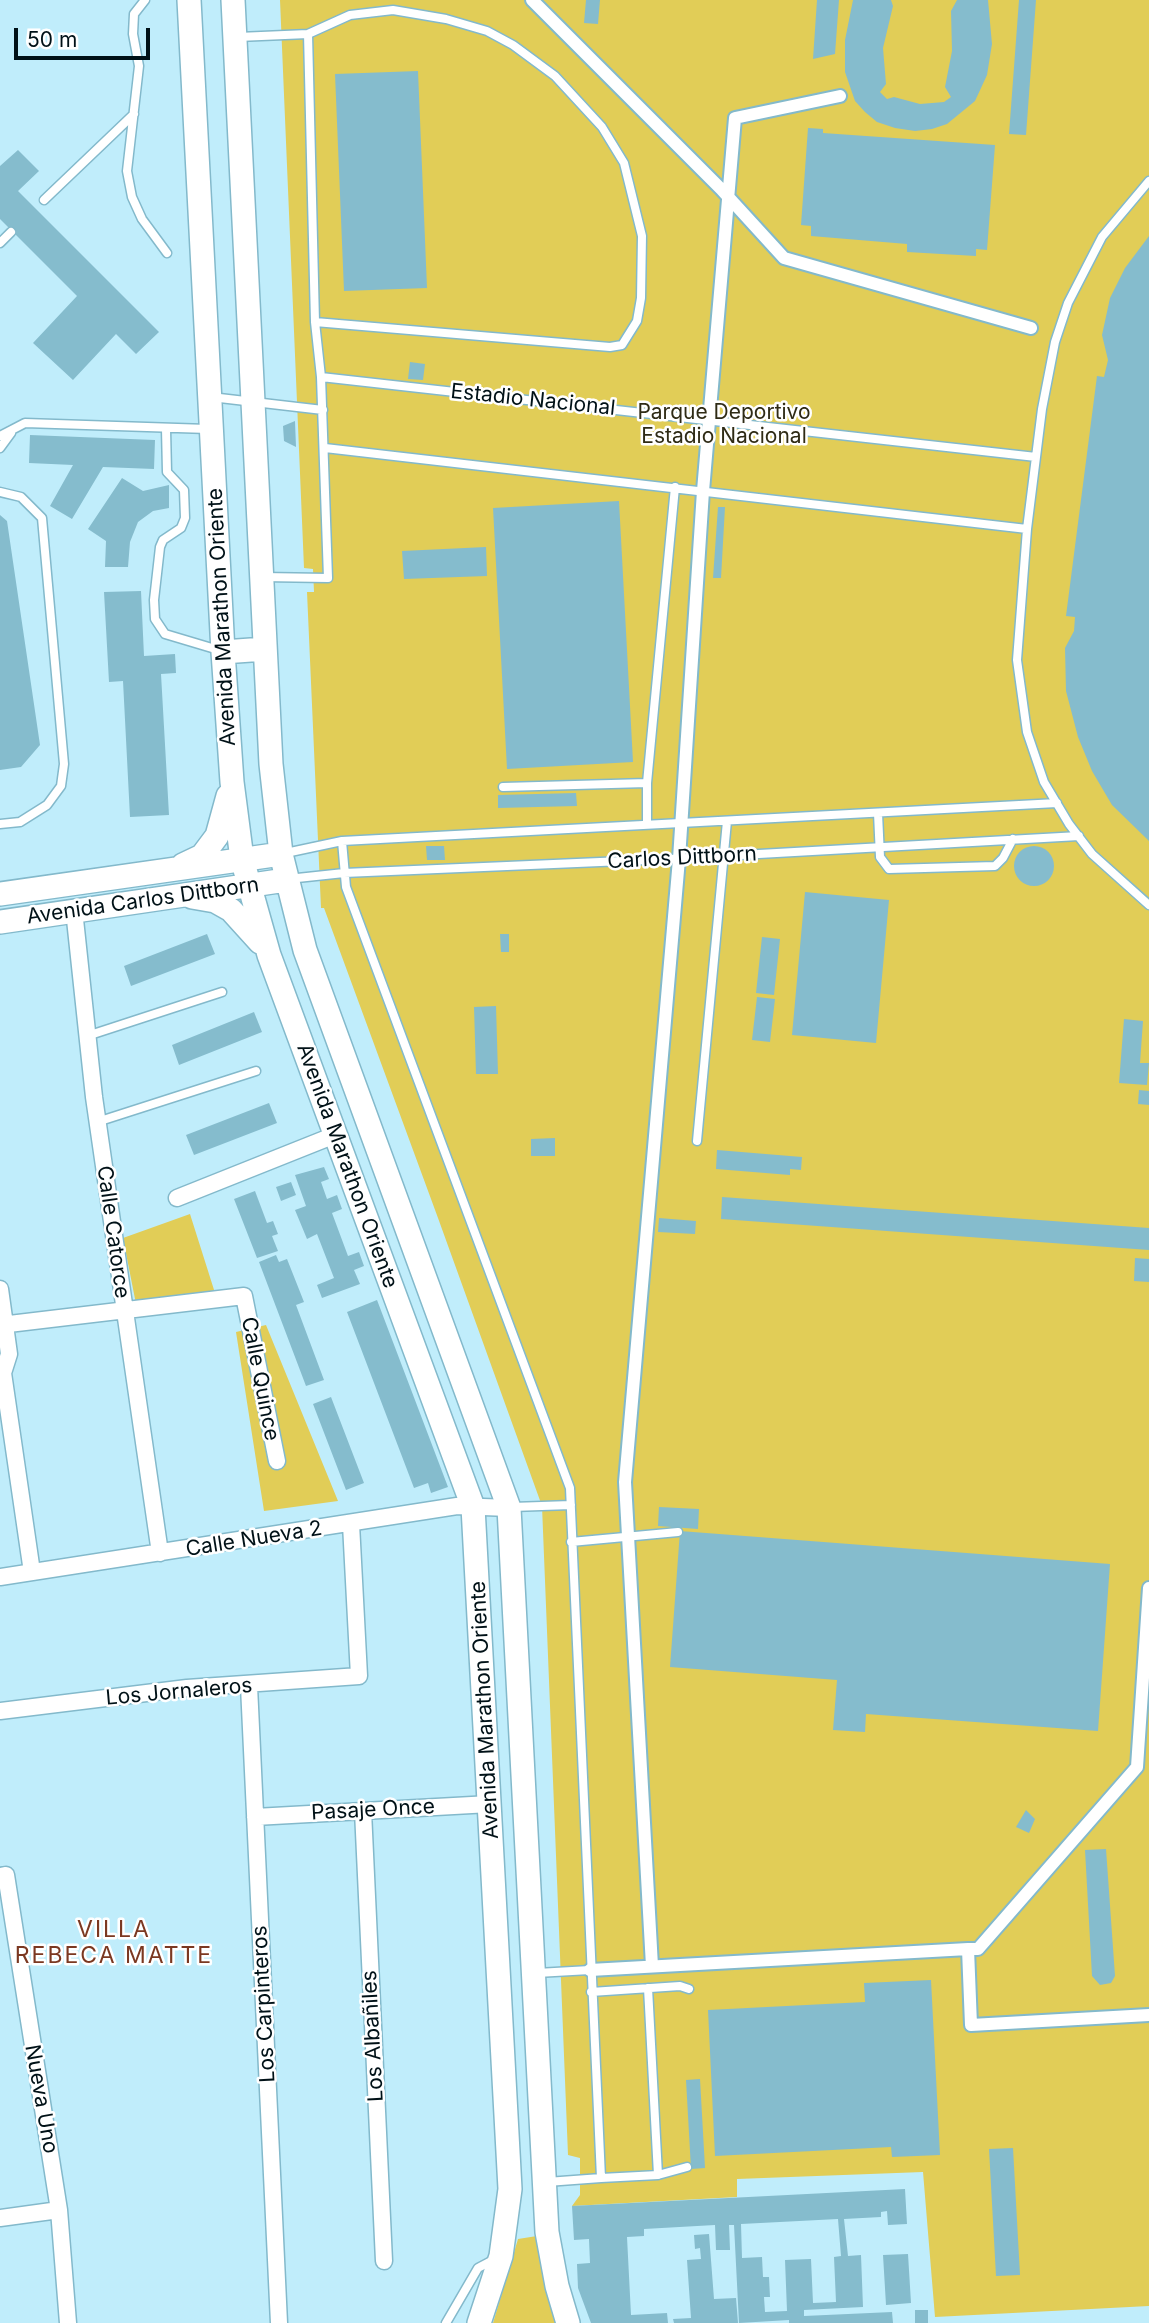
<!DOCTYPE html>
<meta charset="utf-8">
<style>
body{margin:0}
#map{position:relative;width:1149px;height:2323px;overflow:hidden;background:#c0edfb;font-family:Inter,sans-serif}
canvas{display:block}
.scale{position:absolute;left:14px;top:28px;width:136px;height:32px;box-sizing:border-box;border:4px solid #001117;border-top:0;padding-left:9px;font-size:21px;line-height:24px;white-space:nowrap;color:#001117;-webkit-text-stroke:5px #fff;paint-order:stroke}
</style>
<div id="map">
<canvas width="1149" height="2323"></canvas>
<div class="scale">50 m</div>
</div>
<script>
const context = document.querySelector('canvas').getContext('2d');
context.lineJoin = 'round';
function paint(path, color) {
  context.fillStyle = color;
  context.fill(path, 'evenodd');
}
function shape(rows) {
  const path = new Path2D();
  for (const r of rows) {
    if (r.length === 3) {
      path.moveTo(r[0] + r[2], r[1]);
      path.arc(r[0], r[1], r[2], 0, 2 * Math.PI);
      continue;
    }
    path.moveTo(r[0], r[1]);
    for (let i = 2; i < r.length; i += 2) path.lineTo(r[i], r[i + 1]);
  }
  return path;
}
function strokePath(path, color, width, dash) {
  context.strokeStyle = color;
  context.lineWidth = width;
  context.lineCap = dash ? 'butt' : 'round';
  context.setLineDash(dash || []);
  context.stroke(path);
}
function drawText(font, color, halo, rows, align = 'center') {
  context.font = font + ' Inter,sans-serif';
  context.lineWidth = 5;
  context.setLineDash([]);
  context.textBaseline = 'middle';
  context.strokeStyle = halo;
  context.fillStyle = color;
  for (const [text, x, y, turn = 0] of rows) {
    context.save();
    context.translate(x, y);
    context.rotate((+turn || 0) * Math.PI / 180);
    context.textAlign = isNaN(turn) ? turn : align;
    if (halo) context.strokeText(text, 0, 0);
    context.fillText(text, 0, 0);
    context.restore();
  }
}
const green = shape([
 [280,0,1149,0,1149,2306,935,2317,923,2172,737,2179,737,2197,572,2206,580,2195,580,2158,568,2155,542,1506,438,1218,324,908,321,908,307,592,314,592,313,569,304,568],
 [190,1214,215,1293,136,1304,123,1238],
 [266,1325,338,1501,264,1511,236,1332],
 [537,2236,557,2323,493,2323,518,2239]
]);
const building = shape([
 [586,0,600,0,598,24,584,23],
 [817,0,839,0,835,54,813,59],
 [853,0,891,0,893,6,883,48,886,84,880,92,887,99,894,97,920,104,944,102,951,97,945,87,952,51,951,11,957,0,988,0,992,44,987,75,975,101,947,124,932,129,915,131,895,128,877,122,865,112,855,101,845,72,845,40],
 [1019,0,1036,0,1026,135,1009,134],
 [418,71,427,288,344,291,335,74],
 [808,128,823,129,823,133,995,145,987,250,976,249,976,256,907,252,907,244,811,236,811,226,801,225],
 [18,150,39,171,18,191,159,332,136,354,116,334,73,380,33,343,77,296,0,219,0,166],
 [1149,236,1149,841,1112,805,1092,771,1078,737,1066,691,1065,648,1074,631,1075,617,1066,616,1097,376,1104,377,1108,360,1102,335,1110,298,1125,268],
 [410,362,425,364,423,380,408,379],
 [295,421,296,447,284,441,283,426],
 [30,435,155,440,154,469,103,467,72,519,50,506,73,465,29,463],
 [122,478,143,491,169,485,169,508,153,511,138,522,130,542,128,567,105,567,106,541,88,529],
 [619,501,633,762,507,769,493,508],
 [718,507,725,507,721,578,713,578],
 [0,515,7,521,40,745,21,767,0,770],
 [486,547,487,576,404,579,402,551],
 [141,591,144,656,175,654,176,673,161,674,169,815,130,817,123,681,109,682,104,592],
 [576,793,577,806,498,808,498,795],
 [1034,866,20],
 [426,846,444,846,445,860,427,860],
 [805,892,889,900,876,1043,792,1035],
 [207,934,215,954,131,986,124,966],
 [500,934,509,934,509,952,501,952],
 [762,937,780,939,774,995,756,993],
 [757,997,775,999,770,1042,752,1040],
 [496,1006,498,1074,476,1074,474,1007],
 [254,1012,262,1032,179,1065,172,1045],
 [1124,1019,1143,1021,1140,1063,1149,1063,1147,1085,1119,1083],
 [1139,1090,1149,1091,1149,1105,1138,1104],
 [269,1103,277,1123,194,1155,186,1135],
 [555,1138,555,1156,531,1156,531,1139],
 [717,1150,802,1157,801,1170,790,1169,790,1175,716,1169],
 [324,1167,329,1179,321,1182,327,1199,337,1195,342,1209,332,1213,348,1256,359,1252,364,1266,354,1270,360,1284,322,1298,317,1285,334,1278,317,1234,307,1239,295,1210,306,1206,295,1175],
 [291,1182,296,1195,281,1201,276,1187],
 [255,1191,267,1223,273,1221,278,1234,272,1236,278,1251,257,1258,234,1199],
 [722,1197,1149,1228,1149,1250,721,1219],
 [659,1218,696,1221,695,1234,658,1232],
 [276,1255,279,1262,287,1259,304,1302,296,1305,324,1380,306,1386,259,1262],
 [1135,1258,1149,1259,1149,1282,1134,1281],
 [377,1300,448,1487,431,1493,428,1483,414,1488,347,1312],
 [331,1397,364,1483,346,1490,313,1404],
 [659,1507,699,1509,698,1529,658,1526],
 [680,1531,1110,1564,1098,1731,866,1714,865,1732,833,1730,837,1680,670,1667],
 [1026,1810,1035,1819,1029,1833,1016,1827],
 [1106,1849,1115,1976,1111,1983,1100,1985,1092,1976,1085,1850],
 [931,1980,940,2155,892,2157,891,2147,715,2156,708,2010,865,2002,864,1983],
 [700,2079,705,2168,691,2169,686,2080],
 [1013,2148,1020,2275,996,2276,989,2149],
 [905,2189,907,2224,888,2225,887,2211,881,2212,881,2217,844,2219,848,2256,861,2255,863,2307,804,2310,804,2316,892,2312,893,2323,789,2323,789,2320,739,2323,734,2225,729,2225,730,2250,716,2250,715,2225,644,2229,644,2236,627,2237,631,2315,667,2313,668,2323,591,2323,578,2288,577,2264,590,2263,589,2239,574,2240,572,2206],
 [838,2219,841,2256,834,2257,836,2302,813,2303,811,2259,785,2260,787,2311,765,2312,764,2297,770,2297,769,2277,763,2277,762,2257,742,2258,741,2224],
 [709,2234,714,2299,736,2298,738,2323,674,2323,673,2319,691,2318,687,2260,701,2259,700,2248,695,2249,694,2235],
 [908,2254,911,2303,886,2305,883,2255],
 [915,2310,928,2310,928,2323,915,2323]
]);
const service = shape([
 [145,0,134,14,133,34,139,66,127,171,132,197,142,219,167,253],
 [308,34,350,15,393,10,446,19,487,31,513,45,555,76,602,127,624,163,642,236,641,298,637,321,622,345,610,347,315,322],
 [238,37,308,34,315,322,321,377,328,578,262,577],
 [1149,181,1102,237,1068,303,1055,342,1042,409,1027,529,1017,660,1027,732,1044,782,1069,824,1092,854,1149,905],
 [44,200,134,114],
 [0,243,11,232],
 [321,377,1036,457],
 [211,397,323,410],
 [166,429,167,472,184,490,185,518,181,528,163,540,160,547,154,600,155,619,165,634,222,651],
 [0,436,25,423,208,429],
 [0,448,11,433],
 [325,448,1027,529],
 [0,492,21,497,42,518,64,764,61,786,47,805,20,822,0,824],
 [503,787,647,783],
 [878,813,880,857,889,869,995,866,1003,858,1013,839],
 [647,824,647,783,675,487],
 [342,841,346,887,570,1488,601,2178,658,2175,687,2167],
 [281,854,342,841,1057,803],
 [288,879,344,873,670,859,1079,836],
 [87,1036,222,992],
 [97,1122,256,1071],
 [697,1141,727,821],
 [512,1507,571,1505],
 [571,1542,678,1532],
 [537,1973,590,1970],
 [648,1988,658,2175],
 [591,1992,680,1986,689,1989],
 [547,2182,601,2178],
 [446,2323,478,2268,495,2259]
]);
const pedestrian = shape([
 [532,0,721,189,784,258,1031,328],
 [1149,1588,1137,1767,978,1949,968,1949,971,2025,1149,2015],
 [652,1966,625,1482,679,859,703,491,735,118,840,96],
 [590,1970,968,1949]
]);
const minor = shape([
 [74,910,94,1097,160,1553],
 [177,1198,335,1135],
 [0,1289,9,1354,3,1373,32,1572],
 [0,1325,244,1296,277,1461],
 [0,1577,457,1506,509,1508],
 [249,1686,279,2323],
 [0,1711,187,1688,359,1676,351,1524],
 [363,1811,384,2261],
 [255,1817,490,1804],
 [0,1876,6,1875,59,2210,68,2323],
 [0,2218,59,2210]
]);
const secondary = shape([
 [189,0,223,652,232,782,242,859,269,955,473,1507,510,2189,501,2256,479,2323],
 [233,0,271,764,281,854,305,950,509,1508,547,2232,557,2286,568,2323],
 [223,652,265,649],
 [183,865,202,856,217,836,228,796],
 [0,894,281,854],
 [192,897,215,901,231,910,260,942],
 [0,922,286,880]
]);
const streetNames = [
 ["Estadio Nacional",533,400,6],
 ["Avenida Marathon Oriente",222,617,-93],
 ["Carlos Dittborn",682,858,-3],
 ["Avenida Carlos Dittborn",143,901,-8],
 ["Avenida Marathon Oriente",347,1166,70],
 ["Calle Catorce",113,1232,82],
 ["Calle Quince",260,1379,79],
 ["Calle Nueva 2",254,1539,-9],
 ["Los Jornaleros",179,1692,-5],
 ["Avenida Marathon Oriente",485,1710,-93],
 ["Pasaje Once",373,1810,-3],
 ["Los Carpinteros",264,2004,-93],
 ["Los Albañiles",373,2036,-93],
 ["Nueva Uno",41,2099,80]
];
const parkNames = [
 ["Parque Deportivo",724,413],
 ["Estadio Nacional",724,437]
];
const neighbourhoodNames = [
 ["VILLA",114,1930],
 ["REBECA MATTE",114,1956]
];
paint(green, '#e1cd57');
paint(building, '#85bccd');
strokePath(service, '#83b9cb', 11);
strokePath(pedestrian, '#83b9cb', 16);
strokePath(minor, '#83b9cb', 19);
strokePath(secondary, '#83b9cb', 26);
strokePath(service, '#fff', 8);
strokePath(pedestrian, '#fff', 12);
strokePath(minor, '#fff', 16);
strokePath(secondary, '#fff', 23);
drawText('21px', '#001117', '#fff', streetNames);
drawText('21px', '#2f2b15', '#fff', parkNames);
context.letterSpacing = '2px';
drawText('23px', '#7b3821', '#fff', neighbourhoodNames);
context.letterSpacing = '0px';
</script>
